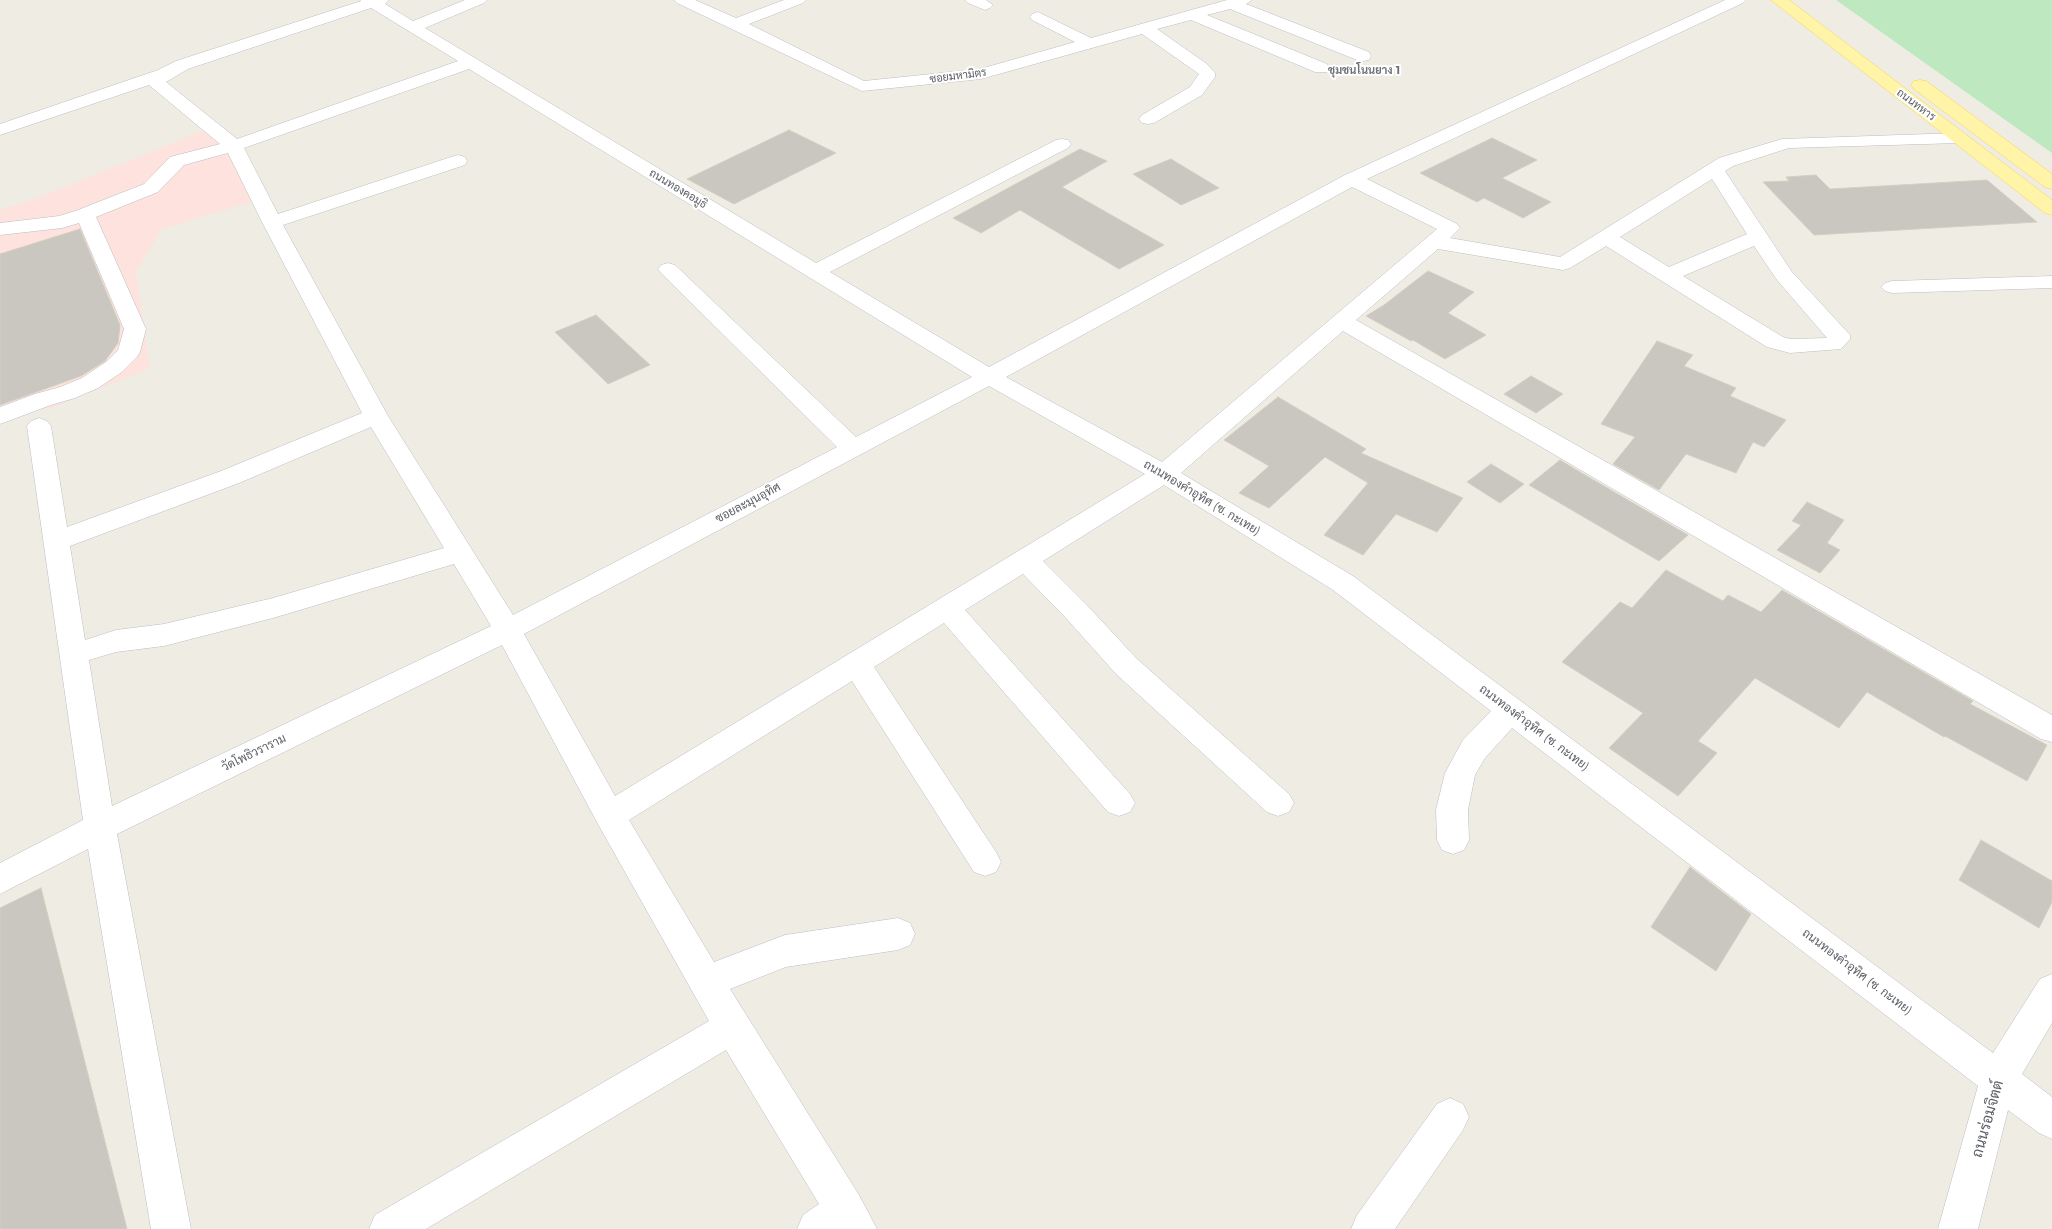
<!DOCTYPE html>
<meta charset="utf-8">
<style>
body{margin:0}
canvas{display:block;background:#efede3}
</style>
<canvas width="2052" height="1229"></canvas>
<script>
const context = document.querySelector('canvas').getContext('2d');
context.lineJoin = 'round';
function paint(path, color) {
  context.fillStyle = color;
  context.fill(path, 'evenodd');
}
function shape(rows) {
  const path = new Path2D();
  for (const r of rows) {
    path.moveTo(r[0], r[1]);
    for (let i = 2; i < r.length; i += 2) path.lineTo(r[i], r[i + 1]);
  }
  return path;
}
function strokePath(path, color, width, dash) {
  context.strokeStyle = color;
  context.lineWidth = width;
  context.lineCap = dash ? 'butt' : 'round';
  context.setLineDash(dash || []);
  context.stroke(path);
}
function drawText(font, color, halo, rows, align = 'center') {
  context.font = font + ' Montserrat,Sarabun,sans-serif';
  context.lineWidth = 4;
  context.setLineDash([]);
  context.textBaseline = 'middle';
  context.strokeStyle = halo;
  context.fillStyle = color;
  for (const [text, x, y, turn = 0] of rows) {
    context.save();
    context.translate(x, y);
    context.rotate((+turn || 0) * Math.PI / 180);
    context.textAlign = isNaN(turn) ? turn : align;
    if (halo) context.strokeText(text, 0, 0);
    context.fillText(text, 0, 0);
    context.restore();
  }
}
const medical = shape([
 [207,129,226,148,255,201,162,229,136,272,150,368,51,408,28,411,0,423,0,210,32,200]
]);
const green = shape([
 [1836,0,2052,0,2052,153]
]);
const building = shape([
 [789,130,836,153,734,204,687,179,789,130],
 [1492,138,1537,160,1502,178,1551,202,1523,218,1484,198,1477,202,1420,173,1492,138],
 [1080,149,1107,161,1062,187,1164,245,1119,269,1020,210,981,233,953,218,1080,149],
 [1171,159,1219,188,1181,205,1133,174,1171,159],
 [1816,175,1830,189,1987,180,2037,222,1814,235,1763,182,1789,181,1786,177,1816,175],
 [80,229,120,325,118,343,105,361,81,376,0,405,0,254,80,229],
 [1428,271,1474,292,1448,313,1486,335,1445,359,1413,340,1411,341,1366,316,1384,305,1428,271],
 [596,315,650,365,608,384,555,332,596,315],
 [1657,341,1693,355,1684,366,1736,388,1730,396,1786,420,1764,447,1753,442,1736,473,1686,454,1659,490,1613,464,1635,437,1601,424,1657,341],
 [1531,376,1563,394,1536,413,1504,394,1531,376],
 [1278,397,1366,449,1361,453,1463,498,1437,532,1396,514,1363,555,1324,535,1368,483,1325,457,1269,508,1239,493,1269,466,1224,440,1278,397],
 [1560,460,1580,472,1688,535,1659,561,1529,485,1560,460],
 [1491,464,1524,484,1500,503,1467,482,1491,464],
 [1807,502,1844,520,1827,543,1840,550,1820,573,1777,550,1801,525,1792,521,1807,502],
 [1666,570,1723,601,1728,595,1761,612,1782,590,1973,701,1970,704,2047,745,2027,781,1945,736,1944,737,1867,692,1839,728,1755,678,1698,741,1717,753,1678,796,1609,748,1643,713,1562,662,1620,602,1632,608,1666,570],
 [1981,840,2052,881,2052,902,2039,928,1959,880,1981,840],
 [1690,867,1751,914,1716,971,1651,927,1690,867],
 [41,888,127,1229,0,1229,0,908,41,888]
]);
const minor = shape([
 [360,0,389,0,385,4,413,21,465,0,487,0,484,3,425,28,816,263,1056,140,1062,139,1068,140,1071,144,1068,148,830,272,989,367,1345,175,1725,0,1746,0,1743,3,1367,179,1457,224,1460,228,1450,238,1560,257,1719,158,1782,139,1959,133,1965,134,1968,138,1965,142,1959,143,1789,148,1733,166,1725,171,1792,272,1850,335,1850,339,1841,349,1790,353,1767,347,1606,246,1570,268,1563,270,1438,249,1356,320,2052,715,2052,742,2041,739,1343,331,1181,473,1353,576,1993,1053,2040,979,2052,974,2052,1023,2022,1074,2052,1097,2052,1139,2039,1133,2008,1110,1978,1229,1938,1229,1978,1086,1512,728,1485,758,1475,775,1468,810,1469,840,1464,850,1453,854,1442,850,1437,840,1436,810,1445,773,1463,740,1491,711,1333,590,1164,485,1043,561,1085,603,1136,658,1289,794,1294,803,1289,812,1278,816,1267,812,1116,674,1065,617,1023,574,965,610,1130,794,1135,803,1130,812,1119,816,1108,812,944,623,874,667,996,852,1001,862,996,872,985,876,974,872,852,681,629,820,714,962,785,935,898,918,910,923,915,934,910,945,898,950,786,967,730,989,859,1195,877,1229,797,1229,803,1215,819,1204,726,1050,426,1229,369,1229,375,1215,709,1021,599,826,502,645,117,834,191,1229,151,1229,88,849,0,894,0,863,83,820,27,426,31,421,39,418,47,421,51,426,67,527,221,471,362,413,262,222,228,153,184,165,158,192,96,217,146,329,140,352,137,357,122,372,98,388,75,398,51,405,0,424,0,407,35,394,60,387,82,378,106,362,118,350,124,329,79,223,62,228,0,235,0,223,59,216,78,210,144,184,170,157,220,144,149,85,0,135,0,124,158,70,176,61,361,1,360,0],
 [371,8,458,61,237,139,166,82,188,69,371,8],
 [469,69,807,276,972,377,856,437,675,265,668,263,661,265,658,269,661,273,837,447,513,615,388,416,283,225,465,165,467,161,465,157,458,155,451,157,278,214,244,148,469,69],
 [1712,179,1747,234,1669,267,1620,237,1712,179],
 [1352,187,1437,229,1162,462,1006,377,1352,187],
 [1754,246,1777,280,1827,338,1790,339,1783,337,1683,276,1754,246],
 [989,386,1145,474,615,796,524,634,989,386],
 [371,427,444,548,273,598,164,624,116,630,85,640,70,546,239,483,371,427],
 [454,564,491,626,112,806,89,660,116,652,164,646,273,618,454,564],
 [674,0,695,0,736,18,784,0,806,0,803,3,749,24,864,81,980,69,1075,42,1032,20,1030,17,1032,14,1038,12,1091,38,1227,0,1252,0,1246,4,1369,52,1371,56,1369,60,1363,61,1357,60,1230,9,1207,15,1327,64,1329,68,1327,72,1315,72,1191,20,1157,29,1207,64,1215,73,1215,77,1202,95,1154,123,1148,124,1142,123,1139,119,1142,115,1190,87,1199,74,1142,34,981,79,862,91,677,3,674,0],
 [965,0,986,0,993,5,990,8,985,10,968,3,965,0],
 [2052,276,2052,288,1892,293,1885,291,1881,287,1885,283,1892,281,2052,276],
 [1450,1098,1463,1104,1469,1117,1463,1130,1395,1229,1351,1229,1357,1215,1437,1104,1450,1098]
]);
const major = shape([
 [1771,0,1789,0,2052,200,2052,215,2045,213,1771,0],
 [1920,80,1926,81,2052,174,2052,189,2045,187,1914,89,1911,85,1914,81,1920,80]
]);
const farNeighbourhoodnames = [
 ["ชุมชนโนนยาง 1",1364,71]
];
const farStreetnames = [
 ["ซอยมหามิตร",958,76,-7],
 ["ถนนทหาร",1916,105,37],
 ["ถนนทองคอมูธิ",678,189,31]
];
const streetNames = [
 ["ถนนทองคำอุทิศ (ซ. กะเทย)",1202,498,31],
 ["ซอยละมุนอุทิศ",748,503,-28],
 ["ถนนทองคำอุทิศ (ซ. กะเทย)",1534,728,37],
 ["วัดโพธิวราราม",254,753,-26],
 ["ถนนทองคำอุทิศ (ซ. กะเทย)",1857,972,37]
];
const nearStreetnames = [
 ["ถนนร่อมจิตต์",1988,1119,-74]
];
paint(medical, '#fde2de');
paint(green, '#bee8bf');
paint(building, '#cac7c0');
strokePath(building, '#d4cfc1', 1);
strokePath(minor, '#bbbdc3', 1);
strokePath(major, '#fbd250', 1);
paint(minor, '#fff');
paint(major, '#fff4a8');
drawText('bold 11px', '#6c7177', '#fff', farNeighbourhoodnames);
drawText('11px', '#5b5f65', '#fff', farStreetnames);
drawText('12px', '#5b5f65', '#fff', streetNames);
drawText('15px', '#5b5f65', '#fff', nearStreetnames);
</script>
